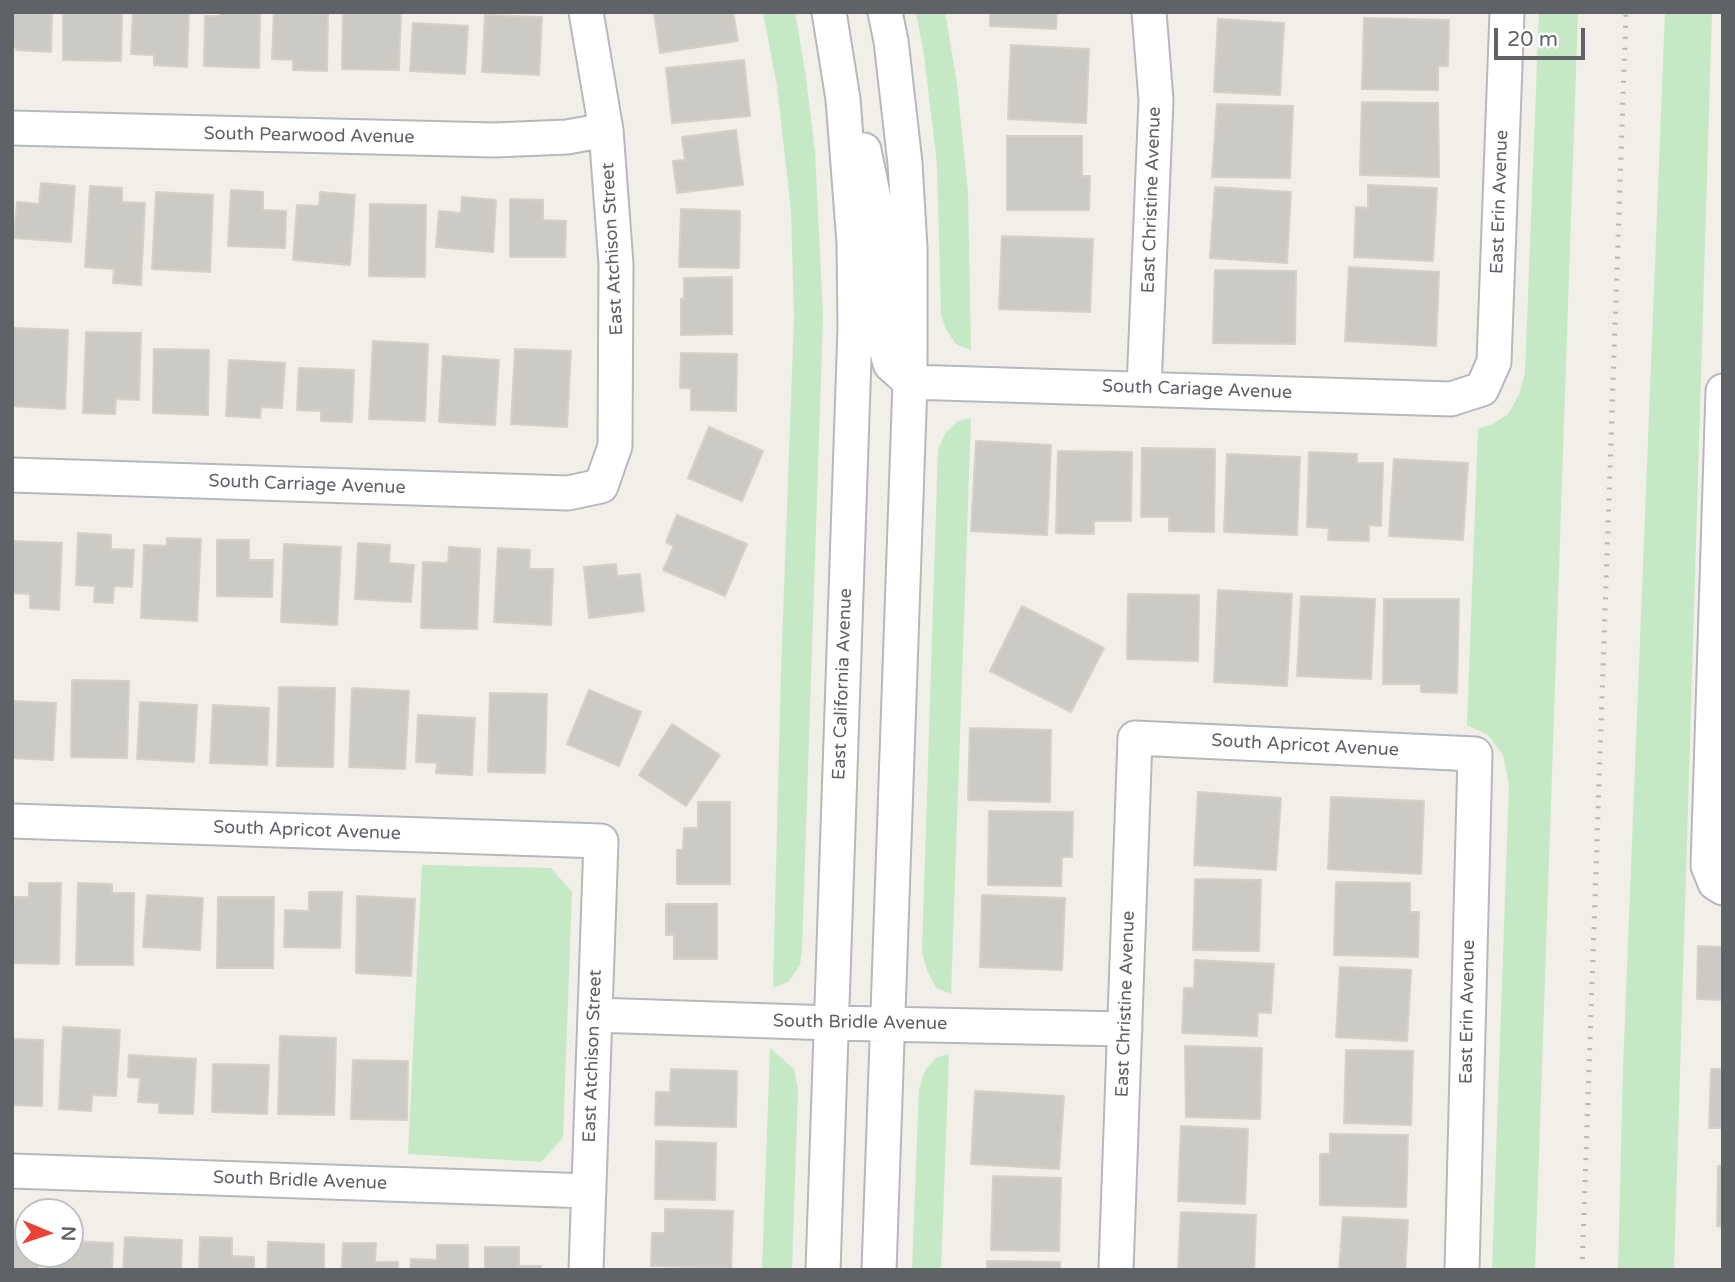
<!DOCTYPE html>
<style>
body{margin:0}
#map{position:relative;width:1735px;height:1282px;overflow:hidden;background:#f1efe8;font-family:"Varela Round",sans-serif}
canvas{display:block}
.frame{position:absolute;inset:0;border:14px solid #5f6368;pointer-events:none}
.north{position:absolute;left:14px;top:1198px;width:70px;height:70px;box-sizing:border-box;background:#fff;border:2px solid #bfc1c3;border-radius:50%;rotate:92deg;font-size:19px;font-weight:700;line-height:28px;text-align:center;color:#5f6368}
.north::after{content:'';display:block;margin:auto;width:24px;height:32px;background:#ea4335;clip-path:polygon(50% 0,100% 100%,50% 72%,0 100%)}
.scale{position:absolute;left:1494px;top:28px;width:91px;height:32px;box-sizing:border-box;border:4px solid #5f6368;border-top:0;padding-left:9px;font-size:21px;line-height:24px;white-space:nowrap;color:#5f6368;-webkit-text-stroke:5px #fff;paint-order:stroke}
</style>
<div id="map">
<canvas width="1735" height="1282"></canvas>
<div class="frame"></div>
<div class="north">N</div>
<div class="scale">20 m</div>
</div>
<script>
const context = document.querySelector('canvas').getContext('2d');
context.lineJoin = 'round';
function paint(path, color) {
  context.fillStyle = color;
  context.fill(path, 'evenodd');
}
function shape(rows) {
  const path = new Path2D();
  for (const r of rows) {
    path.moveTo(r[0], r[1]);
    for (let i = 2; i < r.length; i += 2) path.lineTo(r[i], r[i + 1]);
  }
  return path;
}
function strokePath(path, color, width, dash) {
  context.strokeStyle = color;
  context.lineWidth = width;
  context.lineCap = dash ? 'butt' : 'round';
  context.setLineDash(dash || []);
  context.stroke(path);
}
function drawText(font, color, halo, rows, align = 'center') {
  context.font = font + ' "Varela Round",sans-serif';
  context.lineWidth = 5;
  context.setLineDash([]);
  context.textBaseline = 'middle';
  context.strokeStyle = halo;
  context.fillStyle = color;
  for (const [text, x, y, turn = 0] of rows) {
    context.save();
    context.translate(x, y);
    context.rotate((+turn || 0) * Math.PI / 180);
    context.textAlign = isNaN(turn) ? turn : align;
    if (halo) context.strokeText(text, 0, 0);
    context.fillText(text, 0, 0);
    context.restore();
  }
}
const green = shape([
 [763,12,795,12,805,71,815,152,823,316,802,950,800,965,788,982,773,988,781,671,794,318,791,211,777,86],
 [916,12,945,12,957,84,968,192,971,350,957,345,946,330,941,314,937,164,924,55],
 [1539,12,1578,12,1535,1270,1492,1270,1509,784,1503,755,1488,735,1467,725,1478,429,1493,424,1508,414,1519,395,1525,373],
 [1665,12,1712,12,1674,1270,1618,1270,1623,1069],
 [971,418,951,994,936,988,927,970,922,952,938,449,946,432,958,421],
 [422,865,551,868,572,892,563,1138,541,1162,408,1154],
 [770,1048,794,1069,798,1089,792,1270,762,1270],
 [949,1054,941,1270,912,1270,919,1089,925,1070,937,1057]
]);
const building = shape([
 [12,12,52,12,51,52,16,50,16,47,12,47,12,12],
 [63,12,122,12,121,61,63,60,63,12],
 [133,12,189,12,187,67,154,65,154,55,131,54,133,12],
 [220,12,260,12,259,68,204,66,205,16,220,16,220,12],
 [274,12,328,14,327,71,293,70,293,60,272,59,274,12],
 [343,12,401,12,399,70,342,69,343,12],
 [654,12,733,12,738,41,660,53,654,12],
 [990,12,1057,12,1056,29,990,26,990,12],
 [485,15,542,17,539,75,482,72,485,15],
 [1364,18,1449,20,1448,66,1438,66,1438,90,1362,89,1364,18],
 [1218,19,1284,23,1280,95,1214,92,1218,19],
 [413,23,468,26,465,74,410,71,413,23],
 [1011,45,1089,49,1086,123,1008,119,1011,45],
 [744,60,750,116,672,123,666,68,744,60],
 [1362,102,1438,103,1439,177,1360,175,1362,102],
 [1217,104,1293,106,1290,178,1212,177,1217,104],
 [736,130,743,185,677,193,673,161,685,160,682,137,736,130],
 [1007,136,1082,136,1082,176,1090,176,1089,210,1007,210,1007,136],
 [41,183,75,186,71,242,14,238,17,202,39,204,41,183],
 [1368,185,1437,188,1433,261,1354,257,1356,207,1368,208,1368,185],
 [90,186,122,188,122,202,145,203,141,285,113,283,114,269,85,267,90,186],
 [1215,187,1291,192,1287,263,1210,258,1215,187],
 [231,190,263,192,263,210,286,211,285,248,228,246,231,190],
 [156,192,213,195,210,272,152,269,156,192],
 [320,192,355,195,350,265,293,260,297,205,319,206,320,192],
 [462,197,496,200,493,252,436,247,439,211,461,213,462,197],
 [510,199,543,200,543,220,566,221,565,257,510,257,510,199],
 [370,204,426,205,425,277,369,276,370,204],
 [681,209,740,211,739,268,679,267,681,209],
 [1002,236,1093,239,1090,312,999,309,1002,236],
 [1349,267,1439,272,1436,346,1345,341,1349,267],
 [1215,270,1296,271,1295,344,1213,343,1215,270],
 [732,277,732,334,681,335,681,299,684,299,684,278,732,277],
 [12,328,68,330,65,409,12,406,12,328],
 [86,332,141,333,139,400,116,399,115,414,83,413,86,332],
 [373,341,428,344,425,421,369,419,373,341],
 [154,349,209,350,208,415,153,413,154,349],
 [515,349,571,351,567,427,511,424,515,349],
 [681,353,737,354,736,411,691,410,691,388,680,388,681,353],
 [443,356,499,360,495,425,439,422,443,356],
 [229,360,285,363,282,408,261,407,260,418,226,416,229,360],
 [299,368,354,370,352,422,321,421,321,411,297,410,299,368],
 [709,427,763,451,742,501,688,478,709,427],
 [976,441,1051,445,1047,535,971,531,976,441],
 [1142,448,1215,449,1214,532,1169,531,1169,517,1141,517,1142,448],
 [1058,451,1132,452,1131,521,1094,521,1094,534,1056,533,1058,451],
 [1309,452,1357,454,1357,463,1383,463,1381,526,1369,525,1369,541,1328,540,1329,528,1307,527,1309,452],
 [1227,454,1300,457,1297,535,1224,532,1227,454],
 [1394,459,1468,463,1463,540,1389,536,1394,459],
 [677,515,747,544,725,596,663,570,674,546,666,542,677,515],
 [78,533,111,535,111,549,134,550,132,587,114,586,113,603,94,602,95,586,76,585,78,533],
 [167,538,201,539,197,621,141,618,144,545,167,546,167,538],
 [217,540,249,540,249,560,273,560,272,597,217,596,217,540],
 [12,541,62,543,59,610,30,608,30,594,12,593,12,541],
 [358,543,390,545,389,563,414,565,411,602,355,599,358,543],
 [284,544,341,547,337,625,281,622,284,544],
 [449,547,480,549,477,629,421,628,423,562,448,563,449,547],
 [498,548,530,550,529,569,553,569,551,625,494,622,498,548],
 [616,564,617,576,640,574,644,611,589,618,584,567,616,564],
 [1218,590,1292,594,1287,686,1214,682,1218,590],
 [1128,594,1199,595,1198,661,1127,659,1128,594],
 [1301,596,1375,599,1371,679,1297,676,1301,596],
 [1384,599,1459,599,1457,693,1421,692,1421,684,1383,684,1384,599],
 [1022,606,1104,648,1071,712,990,671,1022,606],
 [72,680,129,681,127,758,71,757,72,680],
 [279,687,335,688,333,767,277,766,279,687],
 [352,688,409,691,405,769,349,767,352,688],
 [589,690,641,712,619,766,567,744,589,690],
 [490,693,547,694,545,773,488,772,490,693],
 [12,701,56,703,53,760,12,758,12,701],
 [140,702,197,705,194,762,137,759,140,702],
 [213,705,269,708,267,765,210,763,213,705],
 [418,715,475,718,472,775,436,773,437,763,416,762,418,715],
 [672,724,720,755,686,806,639,775,672,724],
 [970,728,1051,730,1050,802,968,800,970,728],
 [1198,792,1281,798,1276,870,1194,865,1198,792],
 [1331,797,1424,801,1421,874,1328,869,1331,797],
 [698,802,730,802,730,884,677,884,677,850,683,850,684,828,698,828,698,802],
 [989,811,1073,812,1072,857,1062,857,1061,886,988,885,989,811],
 [1195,879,1261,880,1259,951,1193,950,1195,879],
 [1336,882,1410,883,1410,912,1419,912,1418,957,1334,955,1336,882],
 [29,883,61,883,59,964,12,963,12,897,29,897,29,883],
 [78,883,112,884,112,893,134,893,133,965,76,965,78,883],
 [309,892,342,892,340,948,284,947,285,910,309,911,309,892],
 [147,895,203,898,200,950,143,947,147,895],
 [982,895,1065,898,1062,970,980,967,982,895],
 [357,896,415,899,411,976,356,973,357,896],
 [218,897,274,897,273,968,217,968,218,897],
 [666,904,717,904,717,959,674,959,674,935,666,935,666,904],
 [1698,946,1723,947,1723,1000,1697,999,1698,946],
 [1195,960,1274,964,1271,1013,1258,1012,1257,1036,1182,1033,1184,988,1194,988,1195,960],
 [1340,967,1411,970,1407,1041,1336,1037,1340,967],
 [63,1027,120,1030,116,1096,92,1095,91,1111,59,1109,63,1027],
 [280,1036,336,1038,334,1115,278,1114,280,1036],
 [12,1039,43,1040,42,1106,12,1105,12,1039],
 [1185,1046,1262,1048,1260,1119,1186,1117,1185,1046],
 [1346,1050,1413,1051,1411,1125,1344,1123,1346,1050],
 [129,1055,196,1059,193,1114,159,1113,159,1103,138,1102,140,1078,128,1077,129,1055],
 [353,1060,408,1061,407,1120,351,1119,353,1060],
 [213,1064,269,1065,267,1114,212,1112,213,1064],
 [671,1069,737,1071,736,1127,655,1125,656,1092,670,1092,671,1069],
 [1711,1069,1723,1069,1723,1128,1709,1128,1711,1069],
 [975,1091,1064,1096,1059,1169,971,1164,975,1091],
 [1181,1126,1248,1129,1245,1204,1178,1201,1181,1126],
 [1330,1134,1408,1135,1406,1207,1320,1205,1320,1154,1330,1154,1330,1134],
 [656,1141,716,1143,715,1200,655,1199,656,1141],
 [1718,1166,1723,1166,1723,1227,1717,1226,1718,1166],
 [993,1176,1061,1178,1059,1251,991,1250,993,1176],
 [665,1209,733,1211,731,1268,651,1266,652,1233,665,1233,665,1209],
 [1181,1212,1256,1215,1254,1270,1178,1270,1181,1212],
 [1343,1217,1408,1220,1405,1270,1339,1270,1343,1217],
 [125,1237,182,1240,181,1270,123,1270,125,1237],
 [200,1237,232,1238,232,1256,254,1257,254,1270,199,1270,200,1237],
 [12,1238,28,1239,28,1254,38,1254,38,1270,12,1270,12,1238],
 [70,1241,113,1243,112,1270,55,1270,56,1254,70,1254,70,1241],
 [268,1242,324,1244,324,1270,267,1270,268,1242],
 [343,1243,376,1243,375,1262,398,1262,398,1270,342,1270,343,1243],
 [437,1245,468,1245,468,1270,410,1270,411,1259,437,1260,437,1245],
 [485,1247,519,1247,519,1266,541,1266,541,1270,485,1270,485,1247],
 [987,1261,1060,1262,1060,1270,987,1270,987,1261]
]);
const minor = shape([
 [12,128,494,140,567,137,606,130],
 [864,150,877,213,882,274,882,333,890,364,910,382,1451,399,1482,389,1494,362,1507,12],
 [1144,388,1156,100,1149,12],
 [1723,391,1708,866,1715,883,1723,888],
 [12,475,568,493,601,486,615,446,616,264,606,130,586,12],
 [12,821,601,841,586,1270],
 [595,1015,832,1023,1125,1029],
 [12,1171,589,1191],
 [823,1270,855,328,854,243,843,99,829,12],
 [879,1270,910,382,910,248,905,163,891,41,885,12],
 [1116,1270,1135,738,1475,754,1462,1270]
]);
const rail = shape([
 [1582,1270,1626,12]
]);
const streetNames = [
 ["South Pearwood Avenue",309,136,1],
 ["East Christine Avenue",1152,200,-88],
 ["East Erin Avenue",1500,202,-88],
 ["East Atchison Street",613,249,-93],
 ["South Cariage Avenue",1197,390,2],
 ["South Carriage Avenue",307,485,2],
 ["East California Avenue",843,684,-88],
 ["South Apricot Avenue",1305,746,3],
 ["South Apricot Avenue",307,831,2],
 ["East Christine Avenue",1126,1004,-88],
 ["East Erin Avenue",1468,1012,-89],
 ["South Bridle Avenue",860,1023,1],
 ["East Atchison Street",593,1056,-88],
 ["South Bridle Avenue",300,1181,2]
];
paint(green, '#c5e8c5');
paint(building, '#cccac5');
strokePath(building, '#d6d1c6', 2);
strokePath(minor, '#b5b8bc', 37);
strokePath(minor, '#fff', 33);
strokePath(rail, '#b6b7b8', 5, [2, 9]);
drawText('18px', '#5f6368', '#fff', streetNames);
</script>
